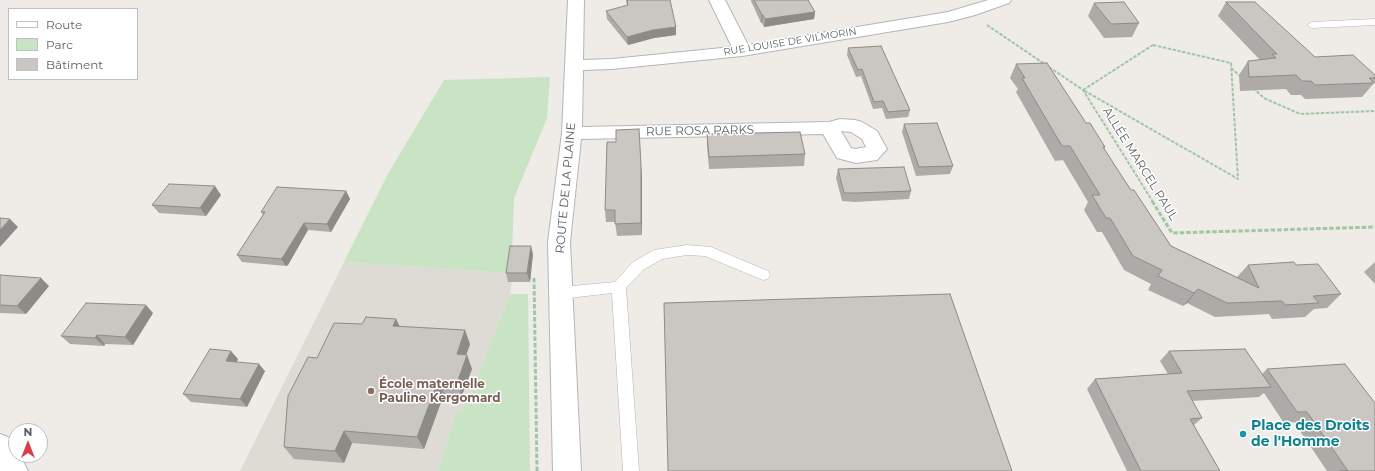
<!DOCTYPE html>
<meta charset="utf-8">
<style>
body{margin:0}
#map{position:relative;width:1375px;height:471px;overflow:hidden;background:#efebe6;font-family:Montserrat,sans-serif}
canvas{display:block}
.legend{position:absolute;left:8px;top:8px;width:130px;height:72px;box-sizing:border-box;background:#fff;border:1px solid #bec0c1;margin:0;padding:5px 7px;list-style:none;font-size:12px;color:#5d6265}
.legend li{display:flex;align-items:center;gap:8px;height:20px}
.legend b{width:20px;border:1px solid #bec0c1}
.north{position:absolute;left:8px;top:423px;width:40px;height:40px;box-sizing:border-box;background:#fff;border:1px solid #bec0c1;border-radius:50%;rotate:0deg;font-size:11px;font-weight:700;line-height:16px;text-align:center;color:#5d6265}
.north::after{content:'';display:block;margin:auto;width:14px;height:18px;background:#df3b43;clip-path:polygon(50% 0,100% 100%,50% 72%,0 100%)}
</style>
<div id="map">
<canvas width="1375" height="471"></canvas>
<ul class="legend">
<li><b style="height:5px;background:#fff"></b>Route</li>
<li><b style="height:11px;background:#c8e4c4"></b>Parc</li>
<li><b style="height:11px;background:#cac6c2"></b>Bâtiment</li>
</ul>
<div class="north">N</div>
</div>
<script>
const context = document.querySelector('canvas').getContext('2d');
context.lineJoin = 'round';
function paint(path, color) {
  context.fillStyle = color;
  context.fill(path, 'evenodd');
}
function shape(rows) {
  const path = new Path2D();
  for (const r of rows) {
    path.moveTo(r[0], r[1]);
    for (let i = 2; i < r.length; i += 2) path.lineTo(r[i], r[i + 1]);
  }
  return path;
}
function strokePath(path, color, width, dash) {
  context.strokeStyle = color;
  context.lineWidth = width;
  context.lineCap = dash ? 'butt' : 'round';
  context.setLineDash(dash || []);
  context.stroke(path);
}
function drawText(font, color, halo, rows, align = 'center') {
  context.font = font + ' Montserrat,sans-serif';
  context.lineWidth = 3;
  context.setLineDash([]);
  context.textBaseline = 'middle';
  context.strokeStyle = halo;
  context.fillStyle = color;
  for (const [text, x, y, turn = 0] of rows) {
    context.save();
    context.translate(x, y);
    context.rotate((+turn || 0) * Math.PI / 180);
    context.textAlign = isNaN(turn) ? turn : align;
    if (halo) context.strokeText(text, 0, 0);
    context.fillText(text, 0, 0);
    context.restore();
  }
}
const education = shape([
 [344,262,509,273,512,282,510,294,464,411,457,410,438,471,240,471]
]);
const green = shape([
 [550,77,547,118,514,198,512,254,509,273,344,262,389,172,444,80],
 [510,294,528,294,530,471,438,471,457,410,464,410]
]);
const pathFar1 = shape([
 [987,25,1083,90,1153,202],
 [1153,45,1231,63,1238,179,1083,90,1153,45],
 [1231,68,1241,77],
 [1253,88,1264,98,1300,114,1375,111]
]);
const path = shape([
 [1152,201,1172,233,1375,227],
 [534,278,537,471]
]);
const service = shape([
 [1375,19,1375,25,1312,28,1307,25,1312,22,1375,19],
 [687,245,711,247,768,271,770,275,768,279,763,280,705,256,687,255,662,259,643,270,626,288,639,471,623,471,612,293,561,299,556,297,554,293,556,289,561,287,615,282,633,262,654,250,687,245]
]);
const minor = shape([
 [568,0,584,0,583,60,612,59,732,47,709,0,725,0,748,45,948,12,988,0,1011,0,1009,3,975,15,948,22,742,56,612,69,583,70,582,127,829,122,840,119,855,120,862,122,877,131,887,149,877,160,856,163,837,158,823,134,581,139,570,242,581,471,553,471,548,242,562,133,568,0],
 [841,131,851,132,862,139,866,147,856,149,851,148,841,131]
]);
const tertiary = shape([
 [0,434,10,438,16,448,16,455,20,455,28,471,0,471,0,434]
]);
const wall = shape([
 [626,0,670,0,676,35,654,38,628,45,607,19,606,11,627,6],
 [751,0,808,0,815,12,814,19,764,27,762,23,761,23,751,1],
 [1226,2,1315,57,1375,75,1375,82,1362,97,1305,99,1301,95,1291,95,1286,89,1240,91,1239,75,1248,61,1260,60,1218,16],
 [1094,3,1139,23,1132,37,1104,38,1088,16],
 [848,48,910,110,908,117,886,119,882,108,873,109,861,76,856,77,847,55],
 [1016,64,1086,123,1105,147,1104,149,1131,190,1171,246,1237,277,1248,265,1296,265,1341,294,1327,308,1314,309,1305,317,1272,319,1269,314,1215,317,1187,303,1183,306,1148,290,1151,284,1124,270,1102,232,1097,232,1084,210,1088,202,1063,160,1055,161,1016,92,1018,89,1010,78],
 [904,124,953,166,950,174,916,176,902,132],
 [707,134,805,154,804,166,709,169,707,146],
 [616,142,642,176,642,235,617,236,615,222,606,222,605,210],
 [838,169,911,191,909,199,855,202,842,201,836,178],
 [346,191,350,199,331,232,308,230,288,265,286,266,242,262,237,255,263,215,261,212],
 [221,195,206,216,159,213,152,205],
 [533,254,530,282,508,282,506,273],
 [1375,262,1375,284,1364,272],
 [0,275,49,286,26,314,0,313],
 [153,313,133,345,105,344,104,346,70,344,61,336],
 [396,319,400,327,470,344,466,355,467,355,472,369,462,395,444,394,424,449,352,443,344,463,294,459,284,447,317,358,362,324],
 [1169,351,1262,374,1267,369,1375,471,1327,471,1294,422,1284,423,1264,393,1259,397,1192,401,1202,418,1194,425,1220,471,1127,471,1087,389,1095,379,1168,374,1160,361],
 [238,359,237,362,265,371,247,407,191,402,183,394]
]);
const shadedWall = shape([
 [815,12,814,19,764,27,765,19],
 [762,15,763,15,762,23,761,23],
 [676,27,676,35,654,38,628,45,627,37,653,30],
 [641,165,642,176,642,235,641,223],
 [215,186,221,195,206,216,200,208],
 [346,191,350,199,331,232,327,224],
 [10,219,18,227,0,247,0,230],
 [304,223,308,230,288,265,286,266,281,259],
 [531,246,533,254,530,282,527,273],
 [41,278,49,286,26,314,17,306],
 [1198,289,1187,303,1183,306,1194,293],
 [146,305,153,313,133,345,125,337],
 [396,319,402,332,393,326],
 [465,330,470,344,462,367,457,354],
 [97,335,105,344,104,346,95,338],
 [231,351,238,359,233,369,226,361],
 [467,355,472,369,462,395,457,383],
 [259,364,265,371,247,407,240,399],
 [438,381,444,394,424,449,417,437],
 [344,431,352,443,344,463,335,451]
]);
const building = shape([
 [627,0,670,0,676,27,653,30,627,37,606,11,628,5,627,0],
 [754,0,808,0,815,12,765,19,763,15,762,15,754,0],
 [1124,2,1139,23,1111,24,1094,3,1124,2],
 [1226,2,1255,2,1315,57,1353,55,1375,75,1375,78,1369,78,1374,83,1315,85,1311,81,1302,81,1296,75,1249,77,1248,61,1276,58,1272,54,1277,54,1226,2],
 [881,46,910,110,888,112,883,101,874,102,862,69,858,70,848,48,881,46],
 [1047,63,1086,123,1090,123,1105,147,1103,147,1123,178,1131,190,1134,190,1171,246,1259,288,1248,265,1294,262,1296,265,1318,264,1341,294,1313,296,1319,303,1285,305,1282,301,1227,303,1198,289,1194,293,1158,276,1162,270,1133,256,1110,218,1106,218,1092,195,1100,195,1070,146,1062,146,1022,78,1025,78,1016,64,1047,63],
 [937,123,953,166,919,167,904,124,937,123],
 [639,129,641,165,641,223,615,224,615,210,605,210,607,142,616,142,616,130,639,129],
 [800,132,805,154,709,157,707,134,800,132],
 [904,167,911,191,857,193,844,193,838,169,904,167],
 [169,184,215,186,200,208,152,205,169,184],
 [277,187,346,191,327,224,304,223,283,257,281,259,237,255,265,212,261,212,277,187],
 [0,218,10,219,0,230,0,218],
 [510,246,531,246,527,273,506,273,510,246],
 [0,275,41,278,17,306,0,305,0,275],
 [950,294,1012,471,668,471,664,303,950,294],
 [86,303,146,305,125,337,97,335,95,338,61,336,86,303],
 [366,317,396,319,393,326,465,330,457,354,467,355,457,383,438,381,417,437,344,431,335,451,284,447,288,396,308,357,317,358,334,323,362,324,366,317],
 [210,349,231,351,226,361,259,364,240,399,183,394,210,349],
 [1245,349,1271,387,1187,391,1202,418,1190,419,1220,471,1141,471,1095,379,1182,373,1169,351,1245,349],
 [1345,364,1375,403,1375,471,1340,471,1348,471,1307,412,1297,412,1267,369,1345,364]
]);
const markers = [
 [371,391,4,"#8d6e63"],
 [1243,434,4,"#0f9aa8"]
];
const farStreetnames = [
 ["RUE LOUISE DE VILMORIN",790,42,-9]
];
const streetNames = [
 ["RUE ROSA PARKS",700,131,-1],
 ["ALLÉE MARCEL PAUL",1140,164,58],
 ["ROUTE DE LA PLAINE",566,188,-85]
];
const educationNames = [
 ["École maternelle",379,384],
 ["Pauline Kergomard",379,398]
];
const nearCulturenames = [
 ["Place des Droits",1251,426],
 ["de l'Homme",1251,442]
];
paint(education, '#dedbd4');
paint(green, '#c8e4c4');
strokePath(service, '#b3b6b9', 1);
strokePath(minor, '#b3b6b9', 2);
strokePath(tertiary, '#b3b6b9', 2);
strokePath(pathFar1, '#9ec8a5', 2, [3.5, 1.5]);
strokePath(path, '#9ec8a5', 3, [4.5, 2]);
paint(service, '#fff');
paint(minor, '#fff');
paint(tertiary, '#fff');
paint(wall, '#aeaaa7');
paint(shadedWall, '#8d8b88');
paint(building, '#cac6c2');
strokePath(building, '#8d8b88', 1);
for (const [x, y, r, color] of markers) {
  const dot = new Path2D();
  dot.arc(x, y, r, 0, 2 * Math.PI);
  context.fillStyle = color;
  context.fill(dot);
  strokePath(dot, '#fff', 1.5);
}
drawText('10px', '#5d6265', '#fff', farStreetnames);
drawText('12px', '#5d6265', '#fff', streetNames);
drawText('bold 12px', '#785e54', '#fff', educationNames, 'left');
drawText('bold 14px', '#0d838f', '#fff', nearCulturenames, 'left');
</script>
